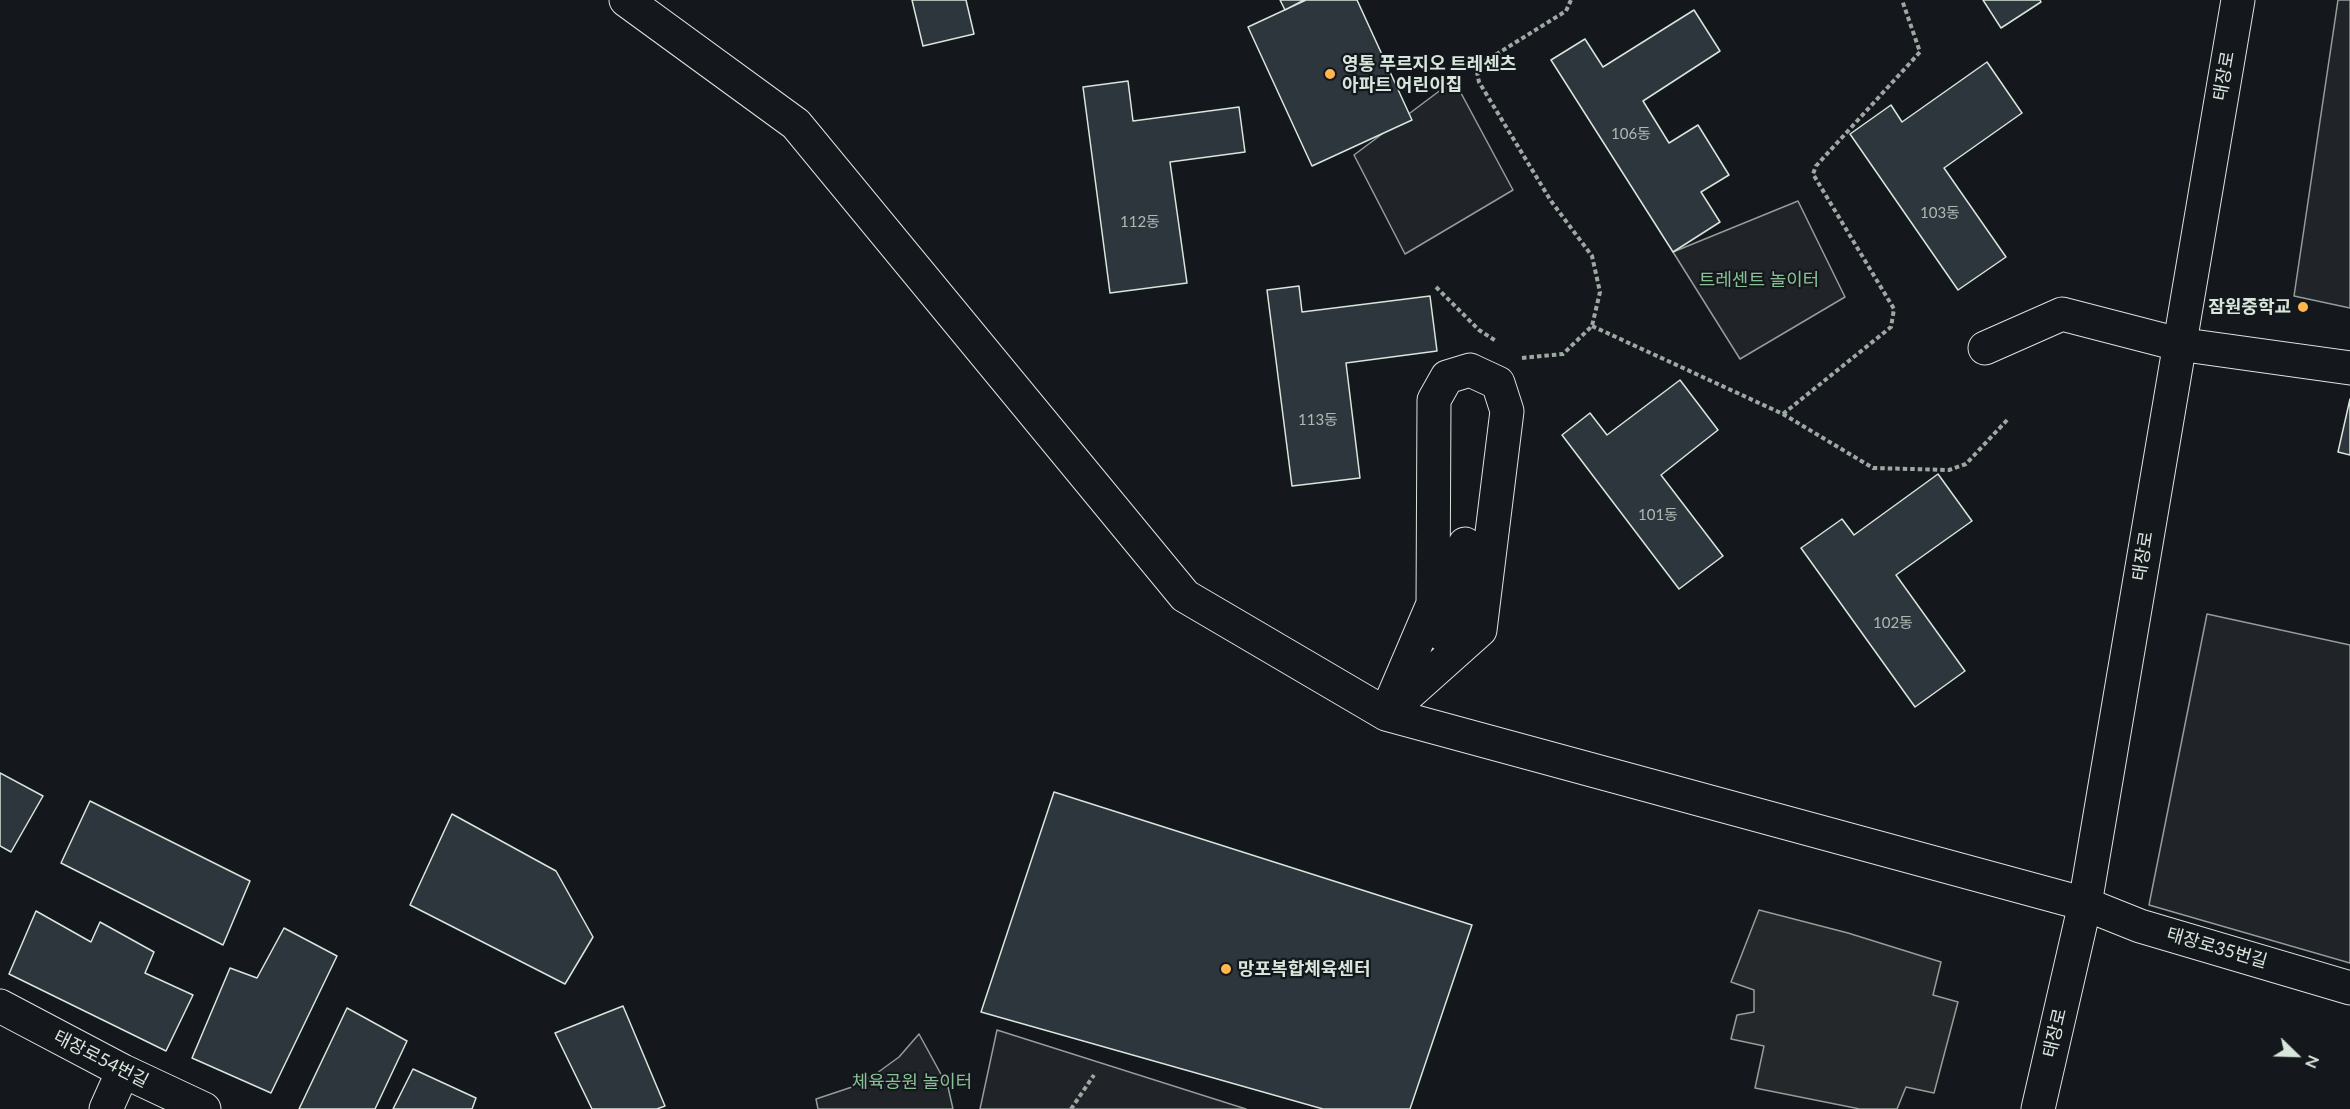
<!DOCTYPE html>
<meta charset="utf-8">
<style>
body{margin:0}
#map{position:relative;width:2350px;height:1109px;overflow:hidden;background:#14181c;font-family:Lato,sans-serif}
canvas{display:block}
.north{position:absolute;left:2266px;top:1025px;width:60px;height:60px;-webkit-text-stroke:4px #14181c;paint-order:stroke;rotate:113deg;font-size:16px;font-weight:700;line-height:24px;text-align:center;color:#d8e6dc}
.north::after{content:'';display:block;margin:auto;width:21px;height:27px;background:#d8e6dc;clip-path:polygon(50% 0,100% 100%,50% 72%,0 100%)}
</style>
<div id="map">
<canvas width="2350" height="1109"></canvas>
<div class="north">N</div>
</div>
<script>
const context = document.querySelector('canvas').getContext('2d');
context.lineJoin = 'round';
function paint(path, color) {
  context.fillStyle = color;
  context.fill(path, 'evenodd');
}
function shape(rows) {
  const path = new Path2D();
  for (const r of rows) {
    path.moveTo(r[0], r[1]);
    for (let i = 2; i < r.length; i += 2) path.lineTo(r[i], r[i + 1]);
  }
  return path;
}
function strokePath(path, color, width, dash) {
  context.strokeStyle = color;
  context.lineWidth = width;
  context.lineCap = dash ? 'butt' : 'round';
  context.setLineDash(dash || []);
  context.stroke(path);
}
function drawText(font, color, halo, rows, align = 'center') {
  context.font = font + ' Lato,"Noto Sans KR",sans-serif';
  context.lineWidth = 4.5;
  context.setLineDash([]);
  context.textBaseline = 'middle';
  context.strokeStyle = halo;
  context.fillStyle = color;
  for (const [text, x, y, turn = 0] of rows) {
    context.save();
    context.translate(x, y);
    context.rotate((+turn || 0) * Math.PI / 180);
    context.textAlign = isNaN(turn) ? turn : align;
    if (halo) context.strokeText(text, 0, 0);
    context.fillText(text, 0, 0);
    context.restore();
  }
}
const green = shape([
 [2338,0,2350,0,2350,308,2294,296,2338,0],
 [1454,80,1513,190,1405,254,1354,155,1454,80],
 [1798,201,1845,297,1740,359,1673,252,1798,201],
 [2207,614,2350,645,2350,963,2149,905,2207,614],
 [997,1030,1246,1109,980,1109,997,1030],
 [919,1034,948,1087,953,1109,818,1109,816,1099,855,1086,877,1073,899,1057,919,1034]
]);
const parking = shape([
 [1759,910,1848,933,1941,962,1933,995,1958,1002,1934,1093,1906,1087,1897,1109,1860,1109,1755,1088,1764,1046,1731,1039,1737,1015,1754,1012,1754,990,1731,982,1759,910]
]);
const building = shape([
 [912,0,966,0,974,34,923,46,912,0],
 [1280,0,1304,0,1285,10,1280,0],
 [1306,0,1357,0,1412,120,1312,166,1248,27,1306,0],
 [1983,0,2040,0,2041,2,2001,28,1983,0],
 [1694,10,1720,51,1643,101,1669,143,1698,125,1729,175,1701,192,1720,222,1673,252,1551,60,1585,39,1603,67,1694,10],
 [1987,62,2022,113,1944,168,2006,257,1958,290,1850,134,1891,105,1902,122,1987,62],
 [1128,81,1133,121,1239,107,1245,152,1170,162,1187,283,1110,293,1083,87,1128,81],
 [1299,286,1302,312,1430,296,1437,351,1346,363,1360,478,1292,486,1267,290,1299,286],
 [1680,380,1718,430,1661,475,1723,556,1679,589,1562,435,1590,413,1607,435,1680,380],
 [2350,399,2350,455,2338,452,2350,399],
 [1938,474,1972,521,1896,575,1965,671,1915,707,1801,548,1842,519,1854,535,1938,474],
 [0,773,43,796,11,852,0,846,0,773],
 [1054,792,1472,925,1410,1109,1323,1109,981,1012,1054,792],
 [90,801,250,881,223,945,61,863,90,801],
 [452,814,556,871,593,937,565,984,410,905,452,814],
 [36,911,91,942,100,922,154,952,145,973,193,995,166,1051,9,974,36,911],
 [284,928,337,956,271,1093,192,1058,230,968,257,978,284,928],
 [623,1006,665,1106,657,1109,592,1109,555,1033,623,1006],
 [347,1008,407,1041,375,1109,299,1109,347,1008],
 [413,1069,476,1098,472,1109,393,1109,413,1069]
]);
const path = shape([
 [1436,287,1479,330,1496,341],
 [1592,326,1783,414,1873,468,1949,470,1966,464,2008,419],
 [1522,358,1563,354,1592,326,1600,292,1592,256,1551,201,1479,82,1477,72,1484,62,1566,11,1571,0],
 [1783,414,1891,327,1894,309,1813,174,1816,166,1920,52,1902,0],
 [1071,1109,1094,1075]
]);
const minor = shape([
 [626,0,796,124,1185,596,1386,714,2085,904,2140,926,2350,988],
 [1985,348,2062,314,2178,344,2350,368],
 [1470,370,1498,383,1507,411,1480,630,1386,714,1433,604,1434,400,1447,377,1470,370],
 [1442,634,1452,618,1465,544],
 [0,1006,123,1071,204,1109],
 [106,1109,123,1071],
 [2038,1109,2085,904,2238,0]
]);
const markers = [
 [1330,74,6,"#ffb74d"],
 [2303,307,6,"#ffb74d"],
 [1226,969,6,"#ffb74d"]
];
const numberNames = [
 ["106동",1631,134],
 ["103동",1940,213],
 ["112동",1140,222],
 ["113동",1318,420],
 ["101동",1658,515],
 ["102동",1893,623]
];
const poiNames = [
 ["영통 푸르지오 트레센츠",1342,64],
 ["아파트 어린이집",1342,85],
 ["잠원중학교",2291,307,"right"],
 ["망포복합체육센터",1238,969]
];
const streetNames = [
 ["태장로",2224,76,-80],
 ["태장로",2143,556,-81],
 ["태장로35번길",2217,948,16],
 ["태장로",2055,1033,-77],
 ["태장로54번길",101,1059,27]
];
const parkNames = [
 ["트레센트 놀이터",1759,280],
 ["체육공원 놀이터",912,1082]
];
paint(green, '#202428');
strokePath(green, '#939e99', 1.5);
paint(parking, '#24282b');
strokePath(parking, '#939e99', 1.5);
paint(building, '#2c363c');
strokePath(building, '#d8e6dc', 1.5);
strokePath(minor, '#d8e6dc', 35);
strokePath(path, '#9da8a2', 4, [4.5, 3]);
strokePath(minor, '#14181c', 33);
for (const [x, y, r, color] of markers) {
  const dot = new Path2D();
  dot.arc(x, y, r, 0, 2 * Math.PI);
  context.fillStyle = color;
  context.fill(dot);
  strokePath(dot, '#14181c', 2);
}
drawText('15px', '#adbab4', null, numberNames);
drawText('bold 18px', '#d8e6dc', '#14181c', poiNames, 'left');
drawText('18px', '#d8e6dc', '#14181c', streetNames);
drawText('18px', '#8ac095', '#14181c', parkNames);
</script>
